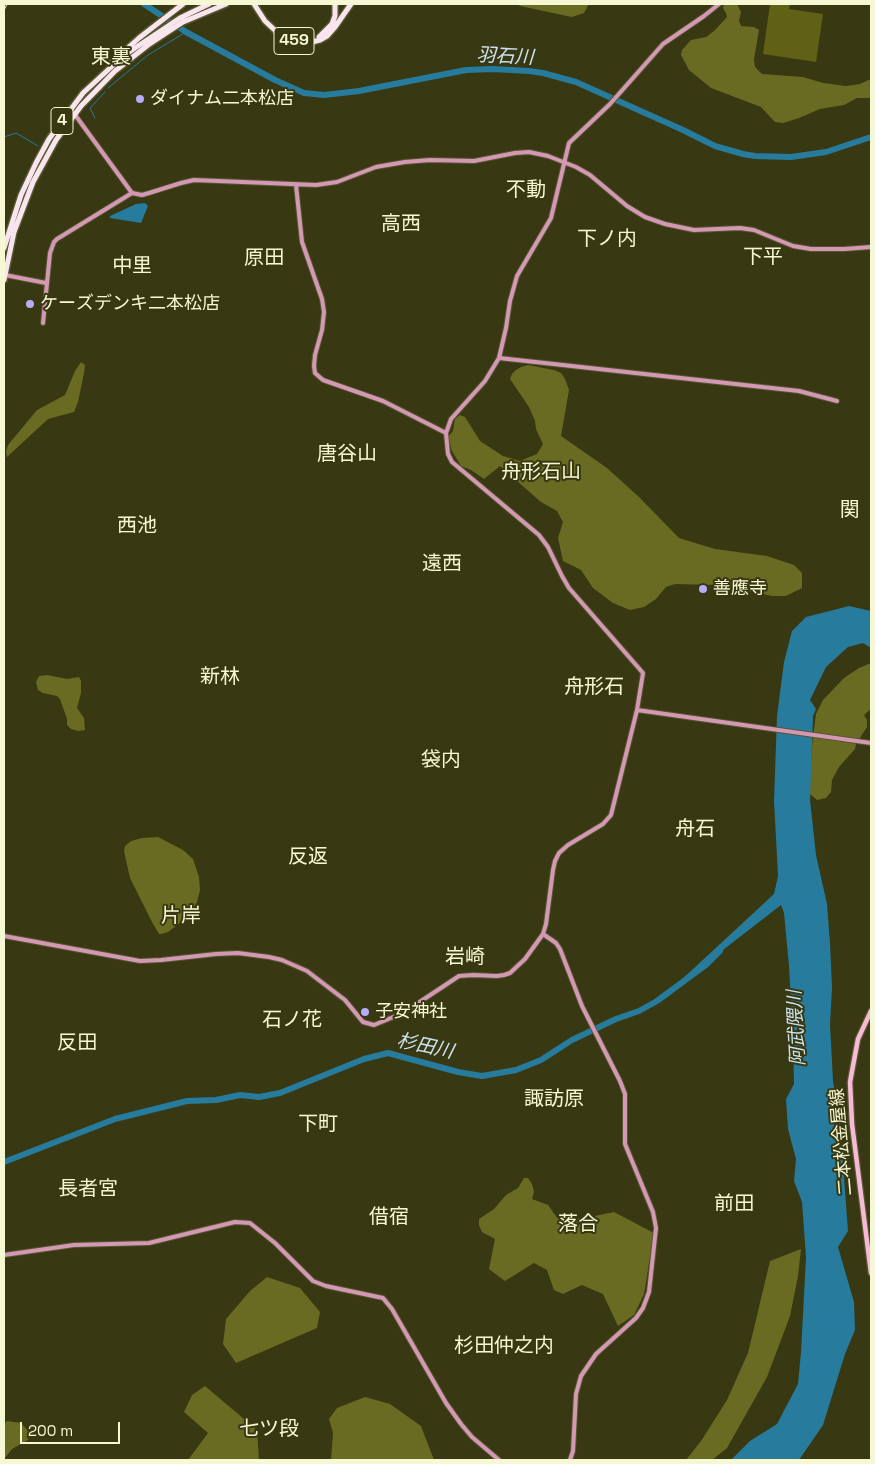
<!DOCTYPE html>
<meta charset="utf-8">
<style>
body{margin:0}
#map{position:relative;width:875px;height:1464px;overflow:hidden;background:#383812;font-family:"Space Grotesk",sans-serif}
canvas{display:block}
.frame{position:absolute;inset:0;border:5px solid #f6f8d3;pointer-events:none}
.scale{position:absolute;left:20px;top:1422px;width:100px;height:22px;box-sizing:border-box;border:2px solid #f6f8d3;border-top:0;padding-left:6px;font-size:15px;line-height:18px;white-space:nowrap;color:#f6f8d3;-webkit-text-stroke:4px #383812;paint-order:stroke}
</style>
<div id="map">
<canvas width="875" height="1464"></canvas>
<div class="frame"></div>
<div class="scale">200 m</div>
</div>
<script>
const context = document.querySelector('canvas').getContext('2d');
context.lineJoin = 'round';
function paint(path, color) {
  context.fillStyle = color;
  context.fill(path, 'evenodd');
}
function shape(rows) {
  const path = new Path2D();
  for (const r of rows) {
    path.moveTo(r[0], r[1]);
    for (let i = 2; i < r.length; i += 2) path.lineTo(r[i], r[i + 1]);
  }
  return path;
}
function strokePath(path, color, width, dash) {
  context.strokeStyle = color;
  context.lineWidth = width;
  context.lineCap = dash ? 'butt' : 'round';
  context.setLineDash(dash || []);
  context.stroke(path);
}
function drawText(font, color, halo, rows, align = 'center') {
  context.font = font + ' "Space Grotesk","Noto Sans JP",sans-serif';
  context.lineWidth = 4;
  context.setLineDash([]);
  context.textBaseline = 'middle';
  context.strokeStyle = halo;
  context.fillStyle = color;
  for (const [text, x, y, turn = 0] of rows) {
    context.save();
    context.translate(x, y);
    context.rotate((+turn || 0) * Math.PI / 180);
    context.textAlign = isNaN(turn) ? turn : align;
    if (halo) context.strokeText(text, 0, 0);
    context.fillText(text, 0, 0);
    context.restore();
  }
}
const green = shape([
 [770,4,790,4,789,9,823,14,816,62,763,54]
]);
const forest = shape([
 [518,4,589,4,584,13,572,17,520,6],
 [724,4,737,4,741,12,739,21,741,26,754,27,759,30,754,59,755,67,762,74,803,77,823,83,846,86,860,84,871,79,871,98,857,98,844,105,820,109,799,118,783,123,775,122,761,107,711,88,689,70,681,55,682,50,691,40,706,37,714,31,727,17,726,13,723,8],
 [81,362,85,365,84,373,78,402,74,412,48,419,7,457,6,451,8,445,37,410,65,395,75,371],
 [528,365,554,370,561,373,565,379,569,390,561,436,607,468,639,497,679,538,715,549,767,556,794,565,802,573,802,588,786,596,773,596,716,585,675,584,666,587,656,599,644,607,630,610,613,603,593,588,581,570,563,561,558,538,563,522,557,511,541,502,500,466,484,479,471,470,461,466,452,451,448,437,453,431,455,419,460,415,465,417,480,441,503,456,520,461,537,454,543,444,536,429,535,421,529,407,510,379,512,374,516,370,521,367],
 [871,663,871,709,864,715,867,720,867,727,856,744,855,749,839,767,832,780,831,792,826,798,817,800,810,794,809,781,813,737,816,714,823,700,844,678,859,668],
 [47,675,67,679,79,677,81,681,81,693,77,708,84,718,85,730,78,731,71,729,67,725,67,719,60,699,57,696,43,693,38,690,36,682,39,676],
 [158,837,183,850,193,859,199,877,200,890,197,902,189,916,168,932,161,934,159,934,152,922,130,878,124,851,125,846,131,841,142,838],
 [524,1178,528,1178,532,1184,534,1192,532,1199,548,1205,558,1219,585,1218,614,1212,654,1233,644,1294,634,1315,618,1326,603,1294,582,1285,563,1294,554,1290,547,1270,534,1263,505,1281,489,1269,495,1239,482,1232,479,1225,479,1219,494,1209,506,1195,518,1188],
 [801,1249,798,1276,790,1316,767,1377,727,1448,712,1460,686,1460,701,1441,727,1400,748,1353,770,1261],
 [267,1277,300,1288,320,1312,317,1328,236,1363,223,1344,226,1319,250,1291],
 [205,1386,257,1430,259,1460,188,1460,208,1433,184,1412,192,1395],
 [365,1397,390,1404,421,1426,434,1460,331,1460,333,1433,329,1419,337,1408],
 [7,1421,21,1423,30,1433,28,1440,12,1449,4,1459,4,1424]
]);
const water = shape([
 [145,203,148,206,141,223,110,218,110,216,136,204],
 [849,606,871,611,871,648,863,643,848,647,826,667,810,700,816,709,813,716,810,800,816,855,827,904,830,943,832,988,830,1024,833,1081,840,1123,848,1231,838,1247,854,1302,855,1330,845,1354,823,1425,799,1460,731,1460,750,1441,777,1424,798,1384,801,1352,806,1257,802,1202,794,1181,796,1159,788,1129,786,1099,794,1084,793,1044,789,966,784,913,781,905,665,995,774,894,778,876,774,801,777,716,784,662,792,631,806,617]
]);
const stream = shape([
 [108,88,148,55,186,32],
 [95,118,90,108,105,92],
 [4,137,16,133,38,146]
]);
const river = shape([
 [144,4,186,32,275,80,304,93,324,95,359,91,466,70,493,69,529,71,543,73,576,82,683,130,715,146,743,154,755,156,791,157,826,152,871,137],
 [4,1162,115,1119,187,1101,216,1100,240,1095,259,1097,280,1093,364,1059,388,1053,458,1072,482,1076,516,1070,541,1060,572,1040,616,1019,639,1011,657,1001,707,964,720,951]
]);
const secondary = shape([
 [73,112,132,193],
 [296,185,302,242,322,299,324,312,322,330,315,355,314,366,315,373,323,380,383,401,446,433],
 [5,275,46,283],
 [43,323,50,253,54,242,57,239,132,193,142,195,149,193,181,183,194,180,316,185,337,182,376,167,405,162,430,160,474,161,515,153,529,152,548,156,576,167,590,175,627,206,645,217,665,224,694,230,740,228,754,230,793,246,811,249,844,249,871,247],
 [499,358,799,391,837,401],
 [637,710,871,743],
 [543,934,556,943,560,949,582,1006,620,1081,625,1094,625,1144,653,1212,656,1228,649,1292,643,1308,636,1318,596,1354,581,1376,576,1394,573,1451,570,1460],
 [4,936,140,961,161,960,216,954,238,953,269,957,282,960,307,971,345,1000,363,1022,374,1025,403,1013,459,976,473,975,497,976,504,975,510,973,525,959,543,934,546,924,553,870,555,861,559,853,568,845,603,824,611,815,637,710,643,673,569,588,562,576,548,547,539,535,452,462,448,454,446,433,451,419,485,381,499,358,506,328,510,301,517,276,551,218,569,143,610,104,663,44,704,16,719,4],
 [4,1255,74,1245,149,1243,235,1222,250,1223,275,1243,313,1281,326,1286,383,1298,392,1309,446,1403,461,1424,472,1437,499,1460]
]);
const primary = shape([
 [871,1011,858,1039,850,1082,852,1124,871,1273]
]);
const highway = shape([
 [254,4,265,21,280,35,295,42,308,43,320,40,327,36,335,27,351,4],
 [319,37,332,24,335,16,335,4],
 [110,64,139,38,183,4],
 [4,248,21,195,36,163,49,139,83,93,122,57,138,46,180,18,209,4],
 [4,280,14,232,33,182,56,140,81,106,115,71,148,45,183,22,226,4]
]);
const rail = shape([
 [4,8,6,4]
]);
const markers = [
 [140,99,5,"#b6acf8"],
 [30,304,5,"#b6acf8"],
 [703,589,5,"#b6acf8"],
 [365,1012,5,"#b6acf8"]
];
const shields = [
 [294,41,40],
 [62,121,22]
];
const shieldNames = [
 ["459",294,41],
 ["4",62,121]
];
const poiNames = [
 ["ダイナム二本松店",150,99],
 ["ケーズデンキ二本松店",40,304],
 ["善應寺",713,589],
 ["子安神社",375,1012]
];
const streetNames = [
 ["二本松金屋線",842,1142,-95]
];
const waterNames = [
 ["羽石川",505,57,3],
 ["阿武隈川",797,1028,-93],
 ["杉田川",425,1047,12]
];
const quarterNames = [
 ["東裏",111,58],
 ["不動",526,191],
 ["高西",401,225],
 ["下ノ内",607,240],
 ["下平",763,258],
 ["原田",264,259],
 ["中里",132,267],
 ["唐谷山",347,455],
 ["舟形石山",541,473],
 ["関",850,511],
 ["西池",137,527],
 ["遠西",442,565],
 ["新林",220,678],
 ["舟形石",594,688],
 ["袋内",441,761],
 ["舟石",695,830],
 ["反返",308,858],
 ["片岸",181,917],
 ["岩崎",465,958],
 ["石ノ花",292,1021],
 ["反田",77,1044],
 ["諏訪原",554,1100],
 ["下町",318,1125],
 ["長者宮",88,1190],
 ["前田",734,1205],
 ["借宿",389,1218],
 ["落合",578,1225],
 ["杉田仲之内",504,1347],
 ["七ツ段",269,1430]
];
paint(green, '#616116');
paint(forest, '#6a6b22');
paint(water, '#277b9d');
strokePath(stream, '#277b9d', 1);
strokePath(river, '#277b9d', 6);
strokePath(secondary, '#565731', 6);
strokePath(primary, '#565731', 7);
strokePath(highway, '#565731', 8);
strokePath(secondary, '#d498b4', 4);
strokePath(primary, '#f7b9d5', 4.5);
strokePath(highway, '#f9e5ee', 5);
strokePath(rail, '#dcdeb9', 3);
strokePath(rail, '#383812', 1, [4]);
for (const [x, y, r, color] of markers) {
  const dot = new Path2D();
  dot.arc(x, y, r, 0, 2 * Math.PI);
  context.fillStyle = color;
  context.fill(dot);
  strokePath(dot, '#383812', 2);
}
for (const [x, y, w] of shields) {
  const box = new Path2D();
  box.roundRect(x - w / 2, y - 13.5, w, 27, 4);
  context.fillStyle = '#383812';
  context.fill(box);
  strokePath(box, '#f6f8d3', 1);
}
drawText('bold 16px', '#f6f8d3', null, shieldNames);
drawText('18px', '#f6f8d3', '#383812', poiNames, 'left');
drawText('18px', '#f6f8d3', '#383812', streetNames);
drawText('italic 19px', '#cce3ef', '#383812', waterNames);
drawText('20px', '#f6f8d3', '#383812', quarterNames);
</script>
